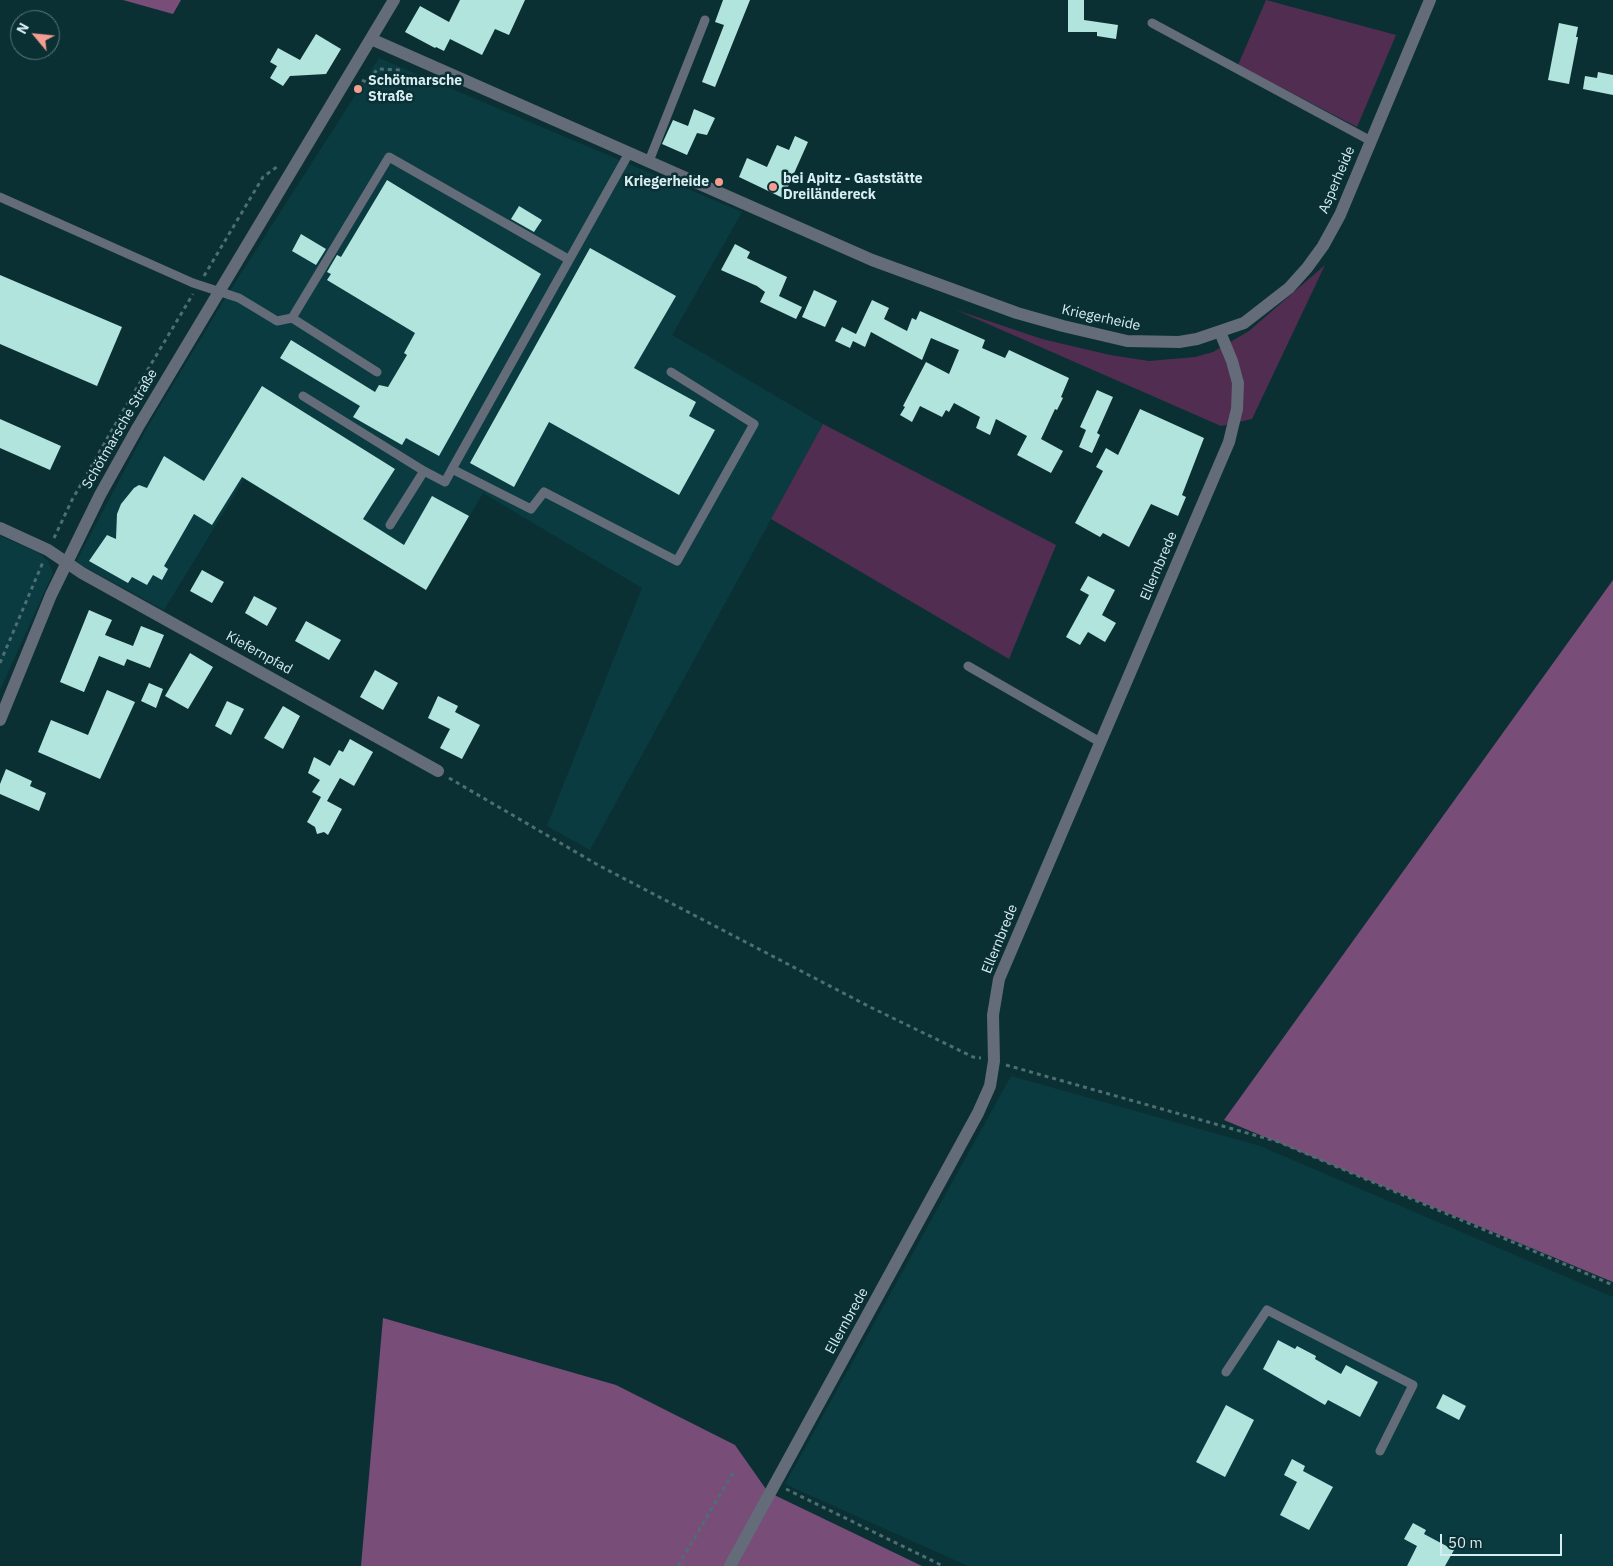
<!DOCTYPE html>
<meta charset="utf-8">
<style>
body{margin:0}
#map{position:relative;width:1613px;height:1566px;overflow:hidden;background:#0b3034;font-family:"IBM Plex Sans",sans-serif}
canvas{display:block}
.north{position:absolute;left:10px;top:10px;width:50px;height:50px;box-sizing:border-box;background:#0b3034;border:1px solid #5c7c80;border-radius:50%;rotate:298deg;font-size:14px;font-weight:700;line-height:20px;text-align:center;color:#d6eef2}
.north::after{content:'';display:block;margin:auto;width:18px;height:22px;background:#f59c93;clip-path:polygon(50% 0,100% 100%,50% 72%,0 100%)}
.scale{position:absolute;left:1440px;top:1534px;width:122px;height:22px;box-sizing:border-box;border:2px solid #d6eef2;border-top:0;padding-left:6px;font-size:15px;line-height:18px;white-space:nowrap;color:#d6eef2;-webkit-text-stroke:4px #0b3034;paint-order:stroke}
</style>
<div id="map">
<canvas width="1613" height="1566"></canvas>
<div class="north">N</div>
<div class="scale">50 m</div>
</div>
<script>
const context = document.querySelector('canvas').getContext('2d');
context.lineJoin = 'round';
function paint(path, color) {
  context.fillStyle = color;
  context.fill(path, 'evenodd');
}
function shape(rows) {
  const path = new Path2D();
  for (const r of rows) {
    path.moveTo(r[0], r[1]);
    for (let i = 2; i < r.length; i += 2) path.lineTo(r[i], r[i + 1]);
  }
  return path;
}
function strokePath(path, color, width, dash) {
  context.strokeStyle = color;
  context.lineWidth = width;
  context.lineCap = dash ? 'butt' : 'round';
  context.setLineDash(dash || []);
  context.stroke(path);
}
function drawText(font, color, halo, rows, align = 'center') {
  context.font = font + ' "IBM Plex Sans",sans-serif';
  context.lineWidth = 5;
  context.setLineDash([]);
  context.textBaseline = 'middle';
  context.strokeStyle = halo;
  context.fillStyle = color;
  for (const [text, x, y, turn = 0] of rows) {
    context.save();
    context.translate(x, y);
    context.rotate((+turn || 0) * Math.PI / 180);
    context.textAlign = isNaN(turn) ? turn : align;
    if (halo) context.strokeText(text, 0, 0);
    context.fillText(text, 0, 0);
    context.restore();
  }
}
const built = shape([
 [379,58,742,212,672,335,823,424,590,850,547,826,642,588,483,493,426,590,244,479,164,610,76,562,148,426,226,297],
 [0,536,37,552,48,561,53,573,0,690],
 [1011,1076,1260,1146,1613,1297,1613,1566,968,1566,785,1484]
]);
const green = shape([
 [1266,0,1396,35,1357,127,1238,65],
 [1325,265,1252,419,1221,426,956,310,1042,339,1110,355,1149,361,1195,357,1213,352,1249,331],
 [823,424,1056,545,1009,659,771,519]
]);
const forest = shape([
 [123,0,181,0,173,14],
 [1613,580,1613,1282,1224,1120],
 [383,1318,616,1385,735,1445,768,1492,922,1566,361,1566]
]);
const building = shape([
 [460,0,525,0,509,35,495,29,482,55,450,39,444,51,436,47,435,48,405,32,420,6,449,22],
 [723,0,750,0,715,87,702,82,724,25,715,22],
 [1068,0,1084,0,1084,20,1118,25,1116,39,1097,36,1097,32,1068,32],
 [1559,23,1578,27,1576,37,1578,37,1569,84,1548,80],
 [316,34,341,49,326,74,290,76,283,86,270,78,277,66,270,62,278,48,300,60],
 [1598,72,1613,75,1613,95,1583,89,1585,76,1597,78],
 [694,109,715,118,707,135,697,133,687,155,662,144,673,120,688,126],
 [795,136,808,142,783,198,739,177,747,158,767,167,777,145,789,150],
 [387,180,541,274,439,456,406,438,402,445,353,417,360,406,280,358,291,340,375,392,379,385,388,387,407,355,404,353,415,333,327,280,331,274,327,272,337,255,341,257],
 [519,206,542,220,534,232,511,219],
 [301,234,326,249,316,265,292,251],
 [735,244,750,252,747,258,787,277,779,296,802,307,796,319,760,302,765,292,757,286,721,270],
 [590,248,676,296,634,368,696,402,689,416,715,430,679,495,549,422,514,487,470,463],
 [0,275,122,327,97,386,0,344],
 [814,290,837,301,825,327,802,317],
 [872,300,889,308,884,319,907,331,912,318,916,320,920,311,985,340,982,348,1005,358,1009,350,1069,378,1061,397,1063,398,1057,410,1055,409,1041,439,1063,451,1051,473,1017,455,1027,436,996,419,990,435,976,428,980,417,954,403,949,412,946,410,942,417,920,406,912,422,900,415,905,407,903,406,926,362,949,374,959,350,931,338,922,360,871,332,865,347,853,341,850,348,835,341,842,327,856,334],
 [262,386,395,469,363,519,404,545,432,496,469,516,426,590,242,477,212,525,194,514,164,566,168,569,162,580,153,575,147,585,132,577,128,583,89,561,107,535,116,539,117,514,121,504,134,488,139,485,147,488,164,456,204,481],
 [1097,390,1113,397,1097,433,1100,435,1092,453,1079,447,1086,430,1080,427],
 [1140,409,1204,438,1182,495,1186,497,1178,516,1151,504,1129,547,1103,533,1100,537,1075,523,1103,471,1096,467,1106,448,1118,455],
 [0,419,61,446,50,470,0,448],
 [202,570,224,582,212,603,190,591],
 [1088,576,1115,590,1102,615,1116,623,1105,642,1088,632,1080,645,1066,637,1089,595,1080,590],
 [254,596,277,608,267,626,245,613],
 [89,610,112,620,105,635,133,646,141,626,164,635,150,668,127,659,124,666,99,656,84,692,60,682],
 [306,621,341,640,329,660,295,641],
 [190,653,213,667,188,709,165,696],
 [375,670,398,683,383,710,360,697],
 [149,683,163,689,156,708,141,701],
 [107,690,135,702,100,779,38,752,51,720,88,735],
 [438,696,458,706,455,712,480,725,462,759,440,748,450,729,428,718],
 [227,701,244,709,231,735,215,726],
 [283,706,300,716,283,749,264,738],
 [350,739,373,752,354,786,340,778,327,801,342,809,328,835,324,832,317,834,315,827,307,822,321,797,312,792,320,780,308,773,314,757,330,766,339,750,343,752],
 [6,769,32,781,30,786,46,793,39,811,0,794,0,784],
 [1278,1340,1295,1349,1297,1346,1316,1356,1315,1359,1341,1374,1346,1365,1378,1382,1360,1417,1328,1400,1325,1405,1263,1369],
 [1443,1394,1466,1406,1459,1420,1436,1408],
 [1226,1405,1254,1420,1225,1477,1196,1462],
 [1292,1459,1305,1466,1303,1471,1333,1487,1309,1530,1280,1515,1297,1482,1284,1475],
 [1413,1523,1426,1530,1424,1534,1454,1550,1445,1566,1407,1566,1417,1546,1404,1539]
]);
const path = shape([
 [362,80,366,82,378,69,402,70],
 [204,276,263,177,278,166],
 [54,538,72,500,120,416,193,294],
 [0,663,43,562],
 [449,778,598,865,870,1007,973,1057,981,1058],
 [1006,1065,1279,1142,1613,1285],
 [786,1489,943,1566],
 [678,1566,734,1471]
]);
const service = shape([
 [1152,23,1371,141],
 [629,153,452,469,531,509,544,492,677,561,754,424,671,372],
 [649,161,705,20],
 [0,197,193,283,239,298,277,321,292,318,389,157,568,259],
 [292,318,377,372],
 [303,396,424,471,390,525],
 [424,471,445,482,452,469],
 [968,666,1100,742],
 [1226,1372,1267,1310,1413,1385,1380,1451]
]);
const minor = shape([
 [0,528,48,550,82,573,438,771],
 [730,1566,978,1113,990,1086,994,1061,993,1015,999,979,1229,442,1237,409,1238,383,1232,361,1220,332]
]);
const tertiary = shape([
 [371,39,872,260,1017,313,1063,326,1127,341,1179,342,1197,339,1244,323,1289,288,1307,268,1323,246,1340,215,1430,0],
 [0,720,51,595,100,495,138,427,394,0]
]);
const markers = [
 [358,89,5,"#f59c93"],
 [719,182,5,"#f59c93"],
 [773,187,5,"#f59c93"]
];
const poiNames = [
 ["Schötmarsche",368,81],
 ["Straße",368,97],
 ["bei Apitz - Gaststätte",783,179],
 ["Dreiländereck",783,195],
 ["Kriegerheide",709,182,"right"]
];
const streetNames = [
 ["Asperheide",1337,180,-67],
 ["Kriegerheide",1101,318,12],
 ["Schötmarsche Straße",120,429,-60],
 ["Ellernbrede",1159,566,-67],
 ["Kiefernpfad",259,653,29],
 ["Ellernbrede",1000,939,-68],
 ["Ellernbrede",847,1321,-61]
];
paint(built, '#0a3b40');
paint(green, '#512d52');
paint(forest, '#784e79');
paint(building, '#b2e4de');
strokePath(path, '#4d6e72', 3, [4, 4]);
strokePath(service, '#646b79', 9);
strokePath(minor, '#646b79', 12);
strokePath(tertiary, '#646b79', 12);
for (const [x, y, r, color] of markers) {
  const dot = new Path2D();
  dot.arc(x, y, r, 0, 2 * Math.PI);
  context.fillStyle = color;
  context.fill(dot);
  strokePath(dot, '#0b3034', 2);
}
drawText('bold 14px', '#d6eef2', '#0b3034', poiNames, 'left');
drawText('14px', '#d6eef2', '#0b3034', streetNames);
</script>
